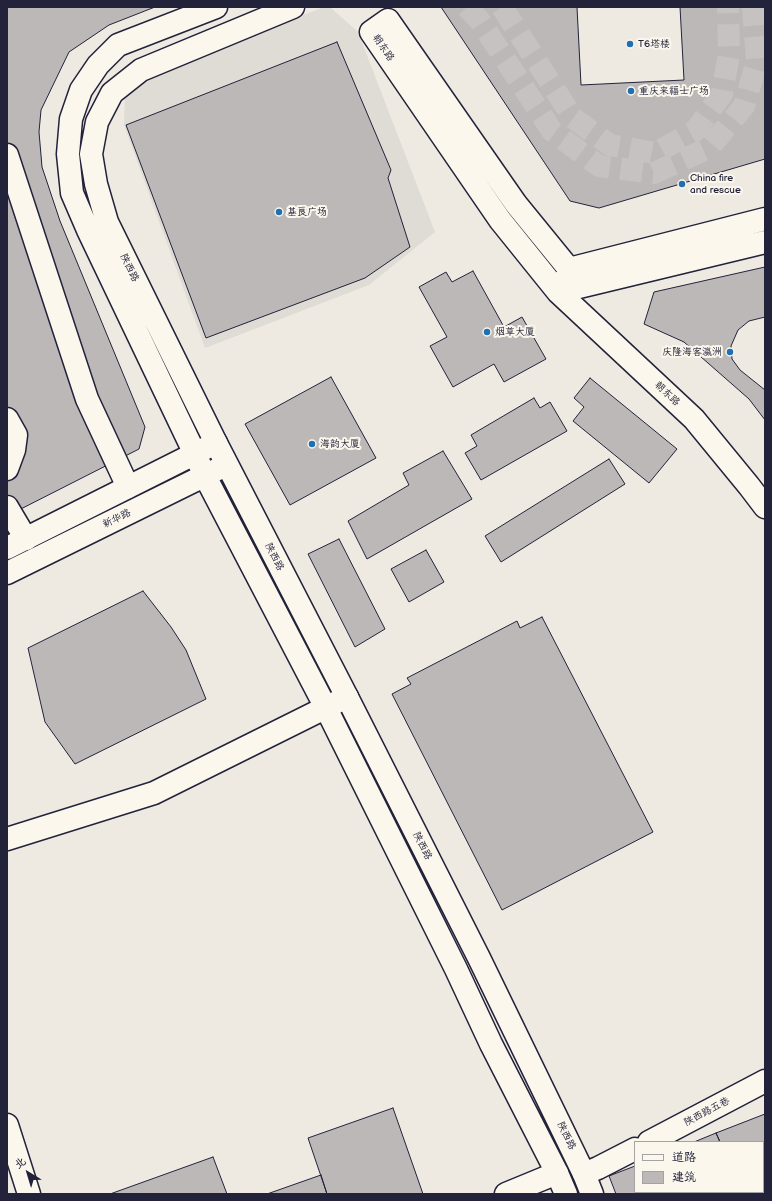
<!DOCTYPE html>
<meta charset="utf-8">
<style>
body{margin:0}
#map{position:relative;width:772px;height:1201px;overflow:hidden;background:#eeeae2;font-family:"Balsamiq Sans","LXGW WenKai TC",sans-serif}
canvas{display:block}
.frame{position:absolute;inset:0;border:8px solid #22223b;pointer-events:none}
.legend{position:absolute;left:634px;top:1141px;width:130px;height:52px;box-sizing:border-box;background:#fbf7ec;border:1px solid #a4a2a5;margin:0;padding:5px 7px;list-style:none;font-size:12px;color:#22223b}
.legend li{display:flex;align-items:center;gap:8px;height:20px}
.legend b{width:20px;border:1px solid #a4a2a5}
.north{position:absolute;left:8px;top:1153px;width:40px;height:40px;-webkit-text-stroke:3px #fbf7ec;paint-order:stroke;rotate:322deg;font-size:11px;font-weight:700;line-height:16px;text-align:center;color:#22223b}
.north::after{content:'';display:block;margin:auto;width:14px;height:18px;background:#22223b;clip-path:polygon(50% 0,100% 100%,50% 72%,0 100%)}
</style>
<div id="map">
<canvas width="772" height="1201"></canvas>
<div class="frame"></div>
<ul class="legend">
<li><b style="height:5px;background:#fbf7ec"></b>道路</li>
<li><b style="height:11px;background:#bcb8b8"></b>建筑</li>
</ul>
<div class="north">北</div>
</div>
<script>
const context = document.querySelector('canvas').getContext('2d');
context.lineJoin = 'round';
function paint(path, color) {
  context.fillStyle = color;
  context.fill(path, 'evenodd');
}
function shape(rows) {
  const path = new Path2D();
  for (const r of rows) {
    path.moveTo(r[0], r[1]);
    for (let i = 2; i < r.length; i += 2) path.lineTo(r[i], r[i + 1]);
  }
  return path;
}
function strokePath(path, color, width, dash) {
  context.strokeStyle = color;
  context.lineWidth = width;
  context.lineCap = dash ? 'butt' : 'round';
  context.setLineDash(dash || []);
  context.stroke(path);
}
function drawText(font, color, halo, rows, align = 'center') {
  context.font = font + ' "Balsamiq Sans","LXGW WenKai TC",sans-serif';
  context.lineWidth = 4;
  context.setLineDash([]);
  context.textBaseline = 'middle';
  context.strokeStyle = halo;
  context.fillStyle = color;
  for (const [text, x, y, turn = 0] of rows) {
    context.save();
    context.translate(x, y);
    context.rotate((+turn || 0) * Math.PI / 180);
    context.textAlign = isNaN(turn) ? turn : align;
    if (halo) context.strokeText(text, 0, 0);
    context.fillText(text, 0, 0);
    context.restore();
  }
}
const built = shape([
 [324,7,330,7,358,32,435,232,369,285,205,348,124,125,125,95,142,78]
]);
const building = shape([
 [7,7,155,7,109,25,69,52,41,110,39,132,42,167,60,221,145,427,139,449,7,516,7,7],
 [441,7,750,7,765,23,765,159,599,208,570,201,441,7],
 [577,7,680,7,684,80,581,85,577,7],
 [337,42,391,170,388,178,410,247,365,278,206,338,126,125,337,42],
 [765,267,765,420,749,399,684,342,644,324,654,292,765,267],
 [473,271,504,327,522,317,546,359,504,382,494,364,453,387,430,346,447,337,419,287,446,272,452,282,473,271],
 [765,317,765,390,740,370,732,359,731,346,738,330,749,321,765,317],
 [331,377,376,458,290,505,245,424,331,377],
 [590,378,677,449,649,483,573,421,584,407,574,398,590,378],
 [534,398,540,408,550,402,567,431,481,480,465,453,477,446,471,435,534,398],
 [443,451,472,499,367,559,348,521,409,485,403,473,443,451],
 [609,459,625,484,501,562,485,536,609,459],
 [339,539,385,629,355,647,308,554,339,539],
 [426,550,444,582,409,602,391,569,426,550],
 [143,591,171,627,186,650,206,699,75,764,45,722,28,648,143,591],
 [542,617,653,832,502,910,392,694,411,684,407,678,517,621,520,628,542,617],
 [393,1108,423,1194,327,1194,308,1138,393,1108],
 [765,1114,765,1146,763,1147,763,1142,720,1142,716,1133,765,1114],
 [716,1133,720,1142,694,1142,716,1133],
 [213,1157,227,1194,110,1194,213,1157],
 [635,1166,635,1192,663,1192,664,1194,616,1194,609,1176,635,1166],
 [321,1175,327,1194,267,1194,321,1175]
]);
const minorTunnel = shape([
 [467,7,480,21,552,131,599,166,654,173,709,148,744,106,757,61,753,7],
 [502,7,573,118,610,145,655,153,695,131,722,94,729,54,728,7]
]);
const minor = shape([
 [7,155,87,399,128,487],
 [765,219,569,269,516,204,388,20,371,32,500,220,558,292,765,242],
 [563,281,558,292,694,419,749,486,765,507],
 [7,419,16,435,14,450,7,469],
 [216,443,107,222,96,184,91,154,97,122,112,93,141,70,293,7],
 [195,454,88,230,72,193,68,154,71,119,81,90,98,65,118,45,216,7],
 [7,507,26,539],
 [7,839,154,793,347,697],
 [649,1142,765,1081],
 [584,1174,598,1168,635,1149],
 [506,1194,557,1173]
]);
const major = shape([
 [195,454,205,476,326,708,456,969,491,1044,557,1173,566,1194],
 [7,548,216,443,347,697,479,958,584,1174,592,1194],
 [7,573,218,469],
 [7,1125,29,1194]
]);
const markers = [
 [630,44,4,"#1f6fb2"],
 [631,91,4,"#1f6fb2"],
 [682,184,4,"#1f6fb2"],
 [279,212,4,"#1f6fb2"],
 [487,332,4,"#1f6fb2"],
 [730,352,4,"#1f6fb2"],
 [312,444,4,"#1f6fb2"]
];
const poiNames = [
 ["T6塔楼",638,44],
 ["重庆来福士广场",639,91],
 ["China fire",690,178],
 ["and rescue",690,190],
 ["基良广场",287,212],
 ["烟草大厦",495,332],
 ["庆隆海客瀛洲",722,352,"right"],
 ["海韵大厦",320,444]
];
const streetNames = [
 ["朝东路",383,48,56],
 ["陕西路",129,268,64],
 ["朝东路",667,394,43],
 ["新华路",117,519,-26],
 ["陕西路",274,557,63],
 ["陕西路",422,846,63],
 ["陕西路五巷",707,1112,-28],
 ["陕西路",566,1136,64]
];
paint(built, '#dfdbd5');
paint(building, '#bcb8b8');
strokePath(building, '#22223b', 1);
strokePath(minorTunnel, '#c5c2c1', 22, [22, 11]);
strokePath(minor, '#22223b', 25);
strokePath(major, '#22223b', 25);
strokePath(minor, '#fbf7ec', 22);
strokePath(major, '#fbf7ec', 22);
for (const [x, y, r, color] of markers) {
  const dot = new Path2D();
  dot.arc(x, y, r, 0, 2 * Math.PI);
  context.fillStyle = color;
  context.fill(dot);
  strokePath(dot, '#fbf7ec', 1.5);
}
drawText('10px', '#22223b', '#fbf7ec', poiNames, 'left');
drawText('10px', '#22223b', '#fbf7ec', streetNames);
</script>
